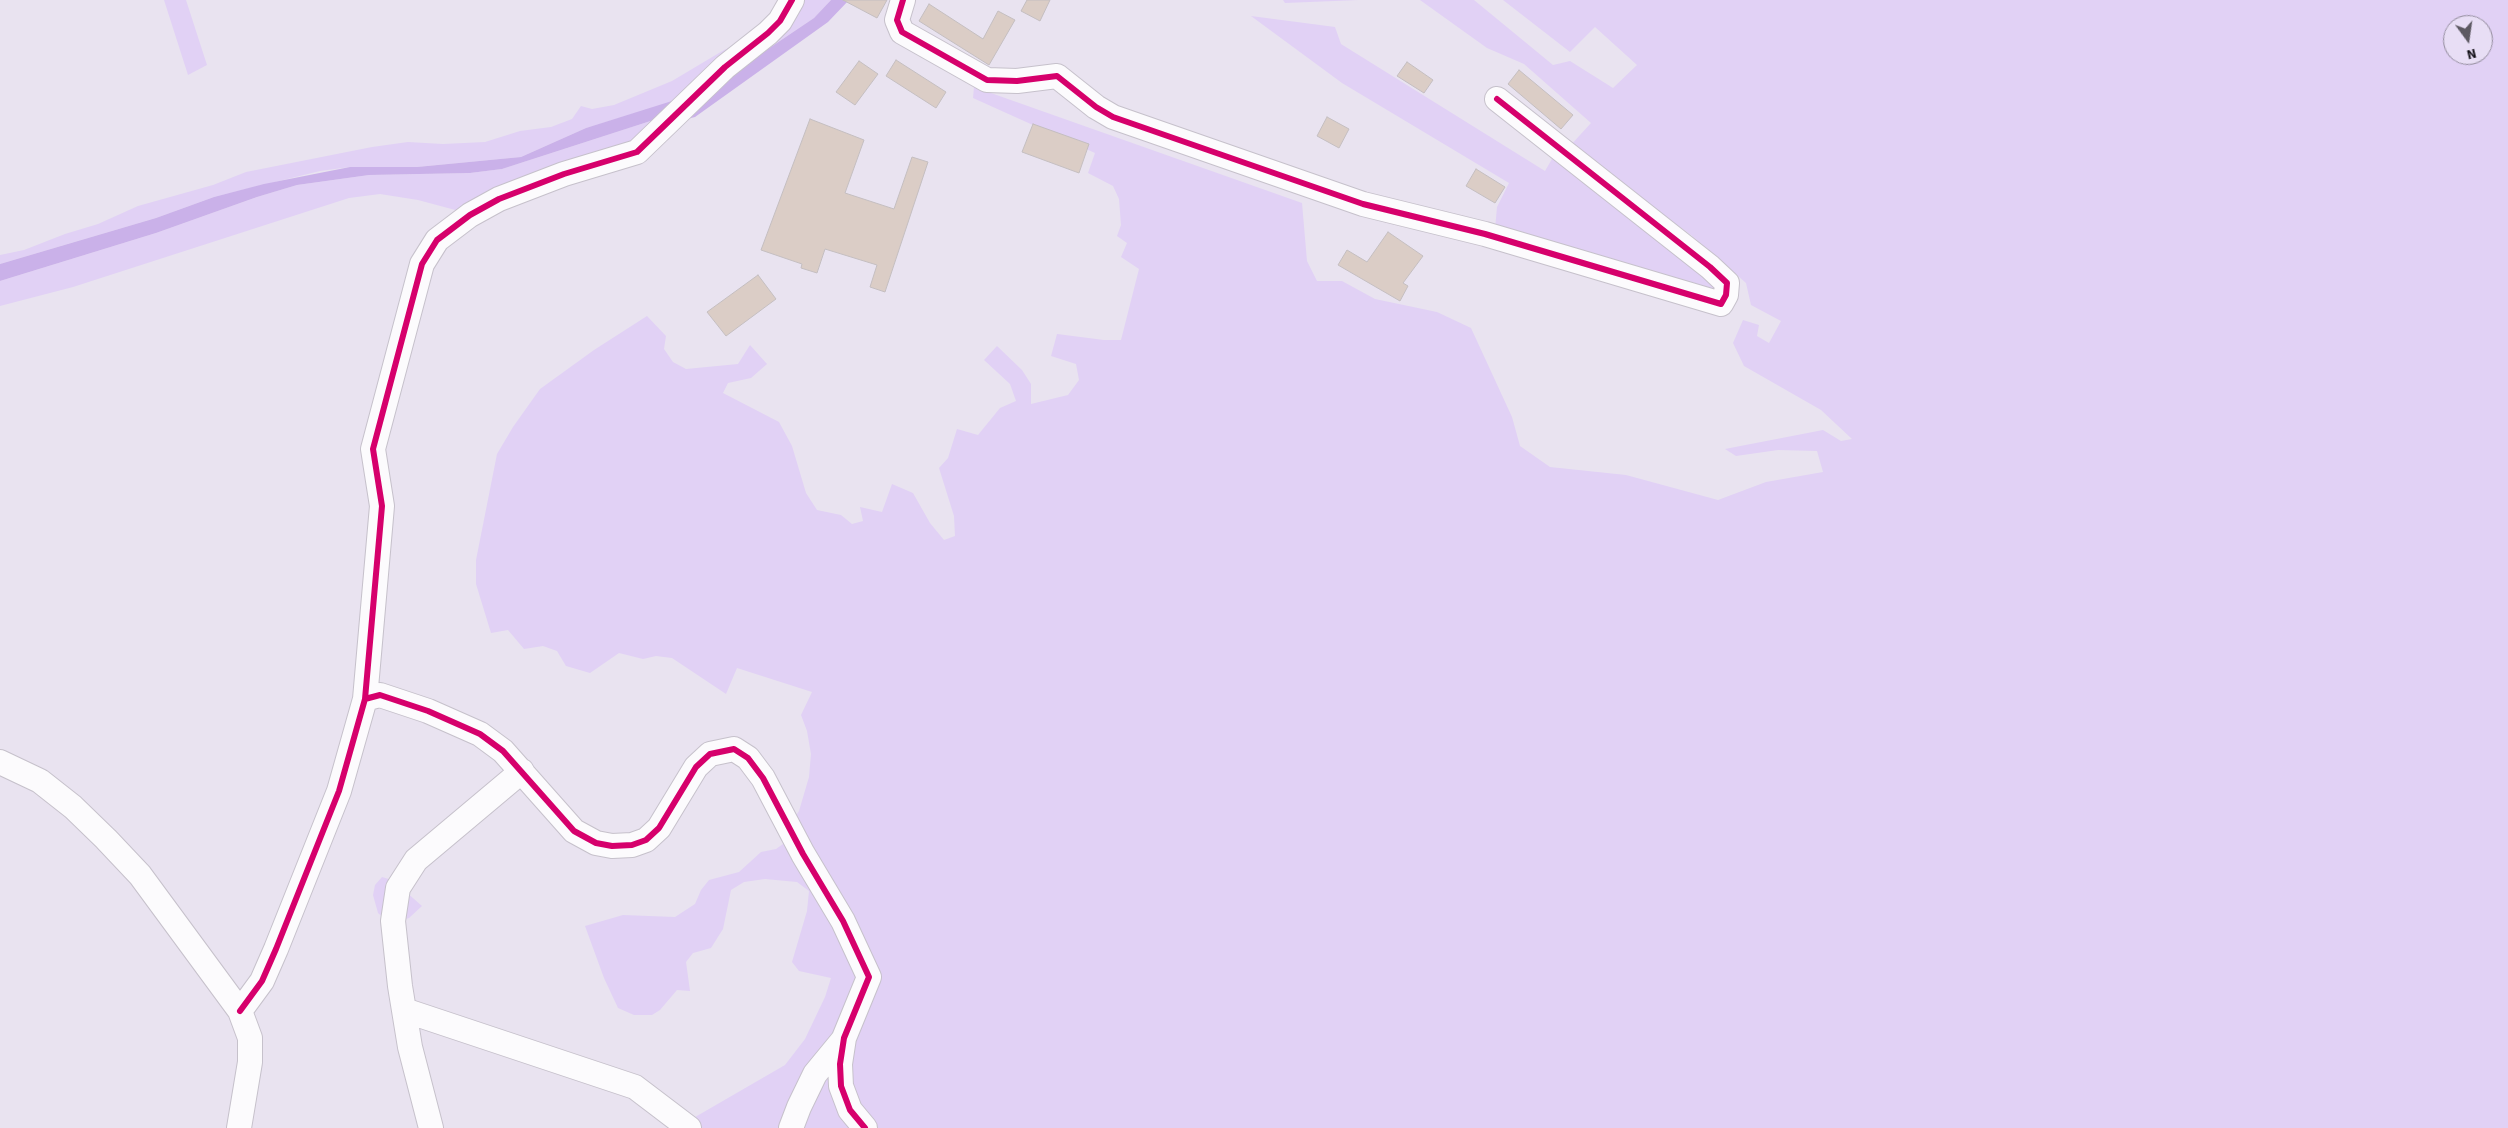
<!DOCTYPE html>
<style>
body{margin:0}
#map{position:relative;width:2508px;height:1128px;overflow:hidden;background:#e9e3f0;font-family:"Source Sans 3",sans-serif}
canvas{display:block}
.north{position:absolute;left:2443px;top:15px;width:50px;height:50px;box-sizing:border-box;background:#e8def5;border:1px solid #928b9c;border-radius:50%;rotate:166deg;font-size:14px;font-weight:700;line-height:20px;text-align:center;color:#120f16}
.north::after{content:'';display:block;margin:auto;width:18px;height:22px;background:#5d5962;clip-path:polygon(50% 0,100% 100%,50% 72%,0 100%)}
</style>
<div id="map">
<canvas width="2508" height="1128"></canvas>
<div class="north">N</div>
</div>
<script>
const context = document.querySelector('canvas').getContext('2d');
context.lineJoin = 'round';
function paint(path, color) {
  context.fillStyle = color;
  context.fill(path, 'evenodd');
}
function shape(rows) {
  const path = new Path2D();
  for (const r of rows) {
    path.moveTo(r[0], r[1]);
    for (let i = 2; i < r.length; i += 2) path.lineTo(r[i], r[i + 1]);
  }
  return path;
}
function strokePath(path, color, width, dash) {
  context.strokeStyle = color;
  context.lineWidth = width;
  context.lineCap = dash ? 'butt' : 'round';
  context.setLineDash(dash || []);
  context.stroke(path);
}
const green = shape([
 [164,0,186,0,207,65,188,75],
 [802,0,831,0,814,18,729,75],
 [1283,0,1359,0,1285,3],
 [1420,0,1474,0,1553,65,1570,61,1613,88,1637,65,1595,27,1570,52,1503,0,2508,0,2508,1128,870,1128,844,1065,873,977,791,823,799,811,809,777,811,754,807,731,801,715,812,692,737,668,726,694,672,658,656,656,643,659,619,653,590,673,566,666,557,651,543,646,524,649,508,630,491,633,476,584,476,560,497,454,513,427,540,389,594,350,647,316,666,336,664,349,673,362,686,369,738,364,750,345,767,364,751,378,728,383,723,393,779,422,792,446,806,493,817,510,841,515,852,524,863,521,860,507,882,512,892,484,913,493,930,523,944,540,955,536,954,516,939,468,948,458,957,429,978,435,1000,408,1016,401,1010,384,984,360,997,346,1022,370,1031,384,1031,404,1068,395,1079,380,1076,364,1051,356,1057,334,1104,340,1121,340,1139,269,1121,257,1127,243,1117,236,1121,225,1119,199,1113,186,1088,173,1095,153,973,98,974,87,1302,203,1307,261,1317,281,1342,281,1375,299,1437,312,1471,328,1512,417,1520,446,1550,467,1626,475,1718,500,1766,482,1823,472,1817,451,1778,450,1736,456,1725,449,1823,430,1841,441,1852,439,1821,410,1744,366,1733,343,1743,320,1759,325,1757,336,1769,343,1781,321,1751,305,1746,283,1691,235,1569,147,1591,123,1524,64,1487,48],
 [2453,25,2483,25,2483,55,2453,55],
 [1251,16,1335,27,1341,44,1545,171,1556,152,1718,284,1712,292,1495,229,1497,207,1509,183,1342,83],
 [764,31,672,102,586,128,521,157,417,167,350,167,320,171,214,197,156,218,0,264,0,255,24,250,65,234,98,224,138,206,213,185,246,172,372,147,408,142,443,144,485,142,520,131,551,127,572,119,581,106,592,109,614,105,672,81,724,50],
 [666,116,633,149,459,211,418,200,380,194,349,198,73,287,0,306,0,281,156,233,257,197,297,185,369,175,470,173,502,169],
 [788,836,864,978,785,1128,699,1128,690,1120,785,1065,805,1039,825,997,831,978,799,971,792,962,807,911,809,891,797,882,765,879,744,882,731,890,723,929,711,948,693,953,686,962,690,991,677,990,660,1010,652,1015,634,1015,618,1008,604,978,585,926,623,915,675,917,695,904,701,890,709,880,739,872,761,852,776,849,783,844],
 [382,877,395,881,386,920,378,913,373,895,375,885],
 [405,891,422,906,409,918,400,921],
 [830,1069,859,1128,794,1128]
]);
const water = shape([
 [831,0,849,0,828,22,695,117,687,119,666,116,502,169,470,173,369,175,297,185,257,197,156,233,0,281,0,264,156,218,214,197,264,184,350,167,417,167,521,157,586,128,707,90,814,18]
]);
const building = shape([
 [843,0,887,0,877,18,843,0],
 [1027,0,1050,0,1040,21,1021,11,1027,0],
 [929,4,983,39,998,11,1015,20,989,65,919,21,929,4],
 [896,60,946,92,936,108,886,76,896,60],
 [859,61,878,74,855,105,836,92,859,61],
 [1407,62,1433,80,1424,93,1397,76,1407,62],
 [1519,70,1573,115,1561,129,1508,84,1519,70],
 [1327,117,1349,129,1339,148,1317,136,1327,117],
 [810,119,864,140,845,193,894,209,912,157,928,162,885,292,870,287,877,265,825,249,817,273,801,268,802,264,761,250,810,119],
 [1033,124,1089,144,1079,173,1022,152,1033,124],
 [1476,169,1505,187,1495,203,1466,186,1476,169],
 [1388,232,1423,256,1403,283,1408,286,1400,301,1338,265,1347,250,1367,262,1388,232],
 [758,275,776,299,726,336,707,312,758,275]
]);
const street = shape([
 [903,0,897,20,902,32,987,80,1017,81,1057,76,1096,107,1113,117,1363,204,1485,234,1721,304,1726,295,1727,283,1710,267,1497,99],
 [365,699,382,506,373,449,422,264,437,240,470,215,499,199,564,174,637,152,725,67,768,33,780,21,792,0],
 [0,762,40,781,73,807,106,839,140,875,240,1011,250,1038,250,1062,239,1128],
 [404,1010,635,1087,689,1128],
 [240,1011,262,981,276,949,339,791,365,699,380,695,428,711,480,734,503,751,574,831,596,843,612,846,632,845,646,840,659,828,696,767,710,754,734,749,748,758,763,778,803,854,843,921,869,977,844,1038,840,1064,841,1086,850,1110,865,1128],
 [431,1128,410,1047,400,986,393,921,398,888,416,860,522,771],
 [791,1128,799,1107,815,1074,843,1040]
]);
const cycleway = shape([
 [903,0,897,20,902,32,987,80,1017,81,1057,76,1096,107,1113,117,1363,204,1485,234,1721,304,1726,295,1727,283,1710,267,1497,99],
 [365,699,382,506,373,449,422,264,437,240,470,215,499,199,564,174,637,152,725,67,768,33,780,21,792,0],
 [240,1011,262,981,276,949,339,791,365,699,380,695,428,711,480,734,503,751,574,831,596,843,612,846,632,845,646,840,659,828,696,767,710,754,734,749,748,758,763,778,803,854,843,921,869,977,844,1038,840,1064,841,1086,850,1110,865,1128]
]);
paint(green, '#e1d1f5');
paint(water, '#cab1e9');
paint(building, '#dbcdc6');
strokePath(building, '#c4bec0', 1);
strokePath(street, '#c6c1cb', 26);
strokePath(street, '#fcfbfd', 24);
strokePath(cycleway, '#d6006c', 6);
</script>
